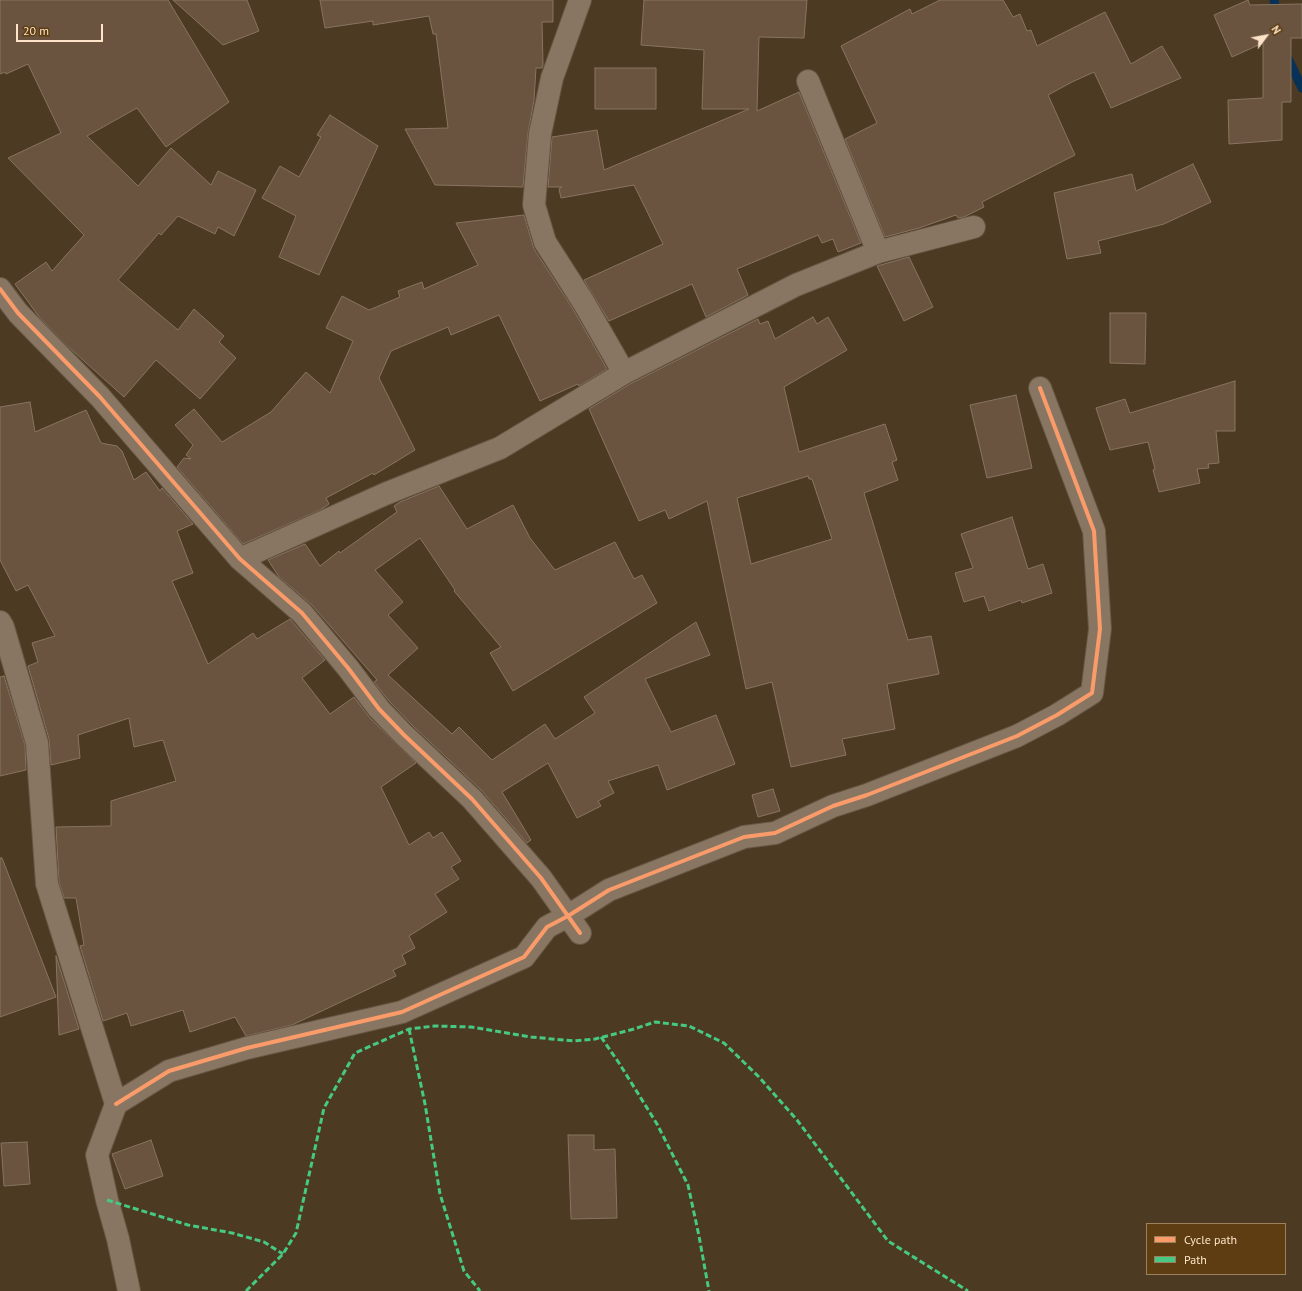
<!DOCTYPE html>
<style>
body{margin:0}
#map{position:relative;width:1302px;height:1291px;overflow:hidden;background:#4c3a22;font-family:"PT Sans",sans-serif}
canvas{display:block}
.legend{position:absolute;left:1146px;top:1223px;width:140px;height:52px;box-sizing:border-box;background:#5d3d11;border:1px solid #9d805b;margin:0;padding:5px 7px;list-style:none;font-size:12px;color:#fde4c9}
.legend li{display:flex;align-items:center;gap:8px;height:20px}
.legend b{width:20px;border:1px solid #9d805b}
.north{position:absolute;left:1246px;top:16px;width:40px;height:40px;-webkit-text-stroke:3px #5d3d11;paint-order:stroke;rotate:58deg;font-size:11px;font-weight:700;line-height:16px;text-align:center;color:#fde4c9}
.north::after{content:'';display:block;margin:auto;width:14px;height:18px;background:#fde4c9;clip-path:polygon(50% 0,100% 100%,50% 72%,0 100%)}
.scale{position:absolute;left:16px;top:24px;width:87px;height:18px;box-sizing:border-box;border:2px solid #fde4c9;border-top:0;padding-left:5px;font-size:12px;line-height:14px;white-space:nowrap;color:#fde4c9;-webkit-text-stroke:3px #5d3d11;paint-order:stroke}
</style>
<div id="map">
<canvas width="1302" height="1291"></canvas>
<ul class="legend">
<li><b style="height:5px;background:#fa9b69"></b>Cycle path</li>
<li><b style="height:5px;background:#46c982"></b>Path</li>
</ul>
<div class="north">N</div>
<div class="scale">20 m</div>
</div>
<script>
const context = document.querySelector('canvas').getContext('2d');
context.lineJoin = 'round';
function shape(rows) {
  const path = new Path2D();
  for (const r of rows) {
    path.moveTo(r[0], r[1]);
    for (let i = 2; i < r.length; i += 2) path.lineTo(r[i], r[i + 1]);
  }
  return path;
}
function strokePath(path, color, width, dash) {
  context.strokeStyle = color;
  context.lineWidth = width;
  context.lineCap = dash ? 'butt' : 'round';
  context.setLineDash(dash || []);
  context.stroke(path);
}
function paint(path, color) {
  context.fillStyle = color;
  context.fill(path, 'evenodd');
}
const stream = shape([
 [1274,0,1277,16],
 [1286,54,1302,88]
]);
const building = shape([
 [0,0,168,0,229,102,166,147,137,108,87,136,138,186,171,148,211,185,218,171,256,190,234,236,218,227,215,234,178,216,161,235,159,233,118,280,178,330,194,309,224,336,219,342,236,358,200,399,156,360,124,397,64,343,40,318,15,284,46,262,52,271,84,235,8,158,61,133,28,64,6,74,5,72,0,74,0,0],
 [173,0,247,0,259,31,223,45,173,0],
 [320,0,553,0,553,22,542,22,543,65,542,68,536,68,534,100,528,133,523,187,435,185,405,129,448,128,436,34,433,34,429,16,373,25,373,21,325,28,320,0],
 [644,0,807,0,804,38,759,37,757,111,799,92,861,243,838,252,833,239,822,243,818,235,737,269,748,295,706,317,692,284,609,321,584,280,663,244,634,185,561,198,559,189,562,187,548,187,552,137,597,130,604,170,749,109,702,109,704,50,641,45,644,0],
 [940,0,1003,0,1013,17,1020,14,1027,31,1031,30,1037,46,1105,12,1131,64,1162,46,1181,78,1111,108,1094,72,1072,82,1048,95,1075,155,982,202,984,207,964,217,958,218,956,215,919,228,885,237,845,139,877,123,841,46,910,9,912,14,940,0],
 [1248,0,1250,5,1302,4,1302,38,1291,38,1291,102,1282,102,1282,140,1229,144,1228,100,1263,98,1263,43,1232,57,1214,15,1248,0],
 [595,68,656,68,656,109,595,109,595,68],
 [330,115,378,146,319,275,279,257,296,216,262,198,280,166,299,177,321,137,317,135,330,115],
 [1193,164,1211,202,1164,224,1098,241,1101,253,1067,259,1054,193,1132,174,1136,191,1193,164],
 [524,215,534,249,573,309,607,369,579,386,578,384,540,401,499,315,451,335,448,327,391,351,379,378,415,450,374,475,373,473,326,498,329,504,320,510,243,544,177,467,184,458,191,459,186,455,193,445,175,425,194,409,222,442,271,412,306,372,330,393,353,341,326,328,342,296,369,310,400,297,398,291,422,282,424,289,478,265,456,223,524,215],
 [909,257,933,307,904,321,877,266,909,257],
 [1110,313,1146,313,1145,364,1110,363,1110,313],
 [813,317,817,324,828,317,847,350,784,387,799,452,885,424,897,460,892,462,898,480,864,493,908,640,931,636,939,674,887,684,895,729,842,739,846,755,791,767,772,682,746,689,707,501,669,519,665,510,639,521,589,409,630,384,758,319,760,324,768,321,775,339,813,317],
 [808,476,809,479,812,479,832,539,751,564,737,498,808,476],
 [1235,381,1235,431,1216,431,1219,463,1208,464,1209,468,1197,469,1200,483,1159,492,1153,470,1155,469,1148,442,1110,450,1096,408,1125,399,1130,413,1235,381],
 [1016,395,1032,468,987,478,970,405,1016,395],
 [30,402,35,432,86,410,101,443,117,446,122,451,134,480,146,472,160,491,162,488,193,524,177,531,193,573,172,581,208,664,253,633,257,639,290,619,325,660,302,678,330,714,354,697,370,718,416,763,381,787,409,845,429,832,433,838,442,832,461,861,451,867,459,879,435,894,447,912,409,936,415,948,402,955,406,964,393,970,396,976,292,1025,246,1036,235,1017,190,1032,183,1010,131,1026,127,1013,103,1021,80,946,84,945,76,898,64,898,59,882,56,827,111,826,111,801,176,781,163,740,134,747,129,718,78,735,80,758,51,765,49,739,28,666,38,662,32,643,55,636,28,585,16,591,0,560,0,407,30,402],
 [439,486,467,529,513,505,530,538,555,570,615,542,634,579,642,575,657,603,513,691,490,653,501,647,454,591,455,590,420,538,375,570,403,602,388,615,418,648,388,675,452,734,459,727,492,760,545,724,555,739,595,713,584,697,696,622,710,655,645,679,671,732,716,715,735,764,667,790,658,765,608,781,614,793,598,801,601,806,577,818,548,763,502,792,531,840,527,843,481,790,413,726,389,701,374,682,377,680,312,605,279,577,268,560,305,544,320,566,339,551,340,553,397,512,394,506,400,502,439,486],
 [1012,517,1028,569,1043,564,1052,593,1022,603,1021,600,989,611,984,596,964,602,955,573,973,568,961,534,1012,517],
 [4,676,25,745,26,770,0,776,0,677,4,676],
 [773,789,780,811,758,817,752,795,773,789],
 [0,858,2,858,56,997,0,1017,0,858],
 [56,956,79,1029,59,1035,56,956],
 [568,1135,594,1135,594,1150,615,1149,617,1218,571,1219,568,1135],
 [151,1140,163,1176,125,1189,112,1154,151,1140],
 [27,1142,30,1184,4,1186,1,1143,27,1142]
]);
const minor = shape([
 [580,0,552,78,540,134,534,205,545,242,584,303,624,373],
 [808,81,878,252],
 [0,289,18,313,100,397,240,559,302,613,348,668,379,709,404,735,472,799,541,878,580,933],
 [240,559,385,494,500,448,624,373,796,285,878,252,974,227],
 [0,622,3,627,37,743,47,884,116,1104,97,1155,107,1200,118,1239,129,1291],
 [116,1104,169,1071,247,1048,402,1012,524,957,547,927,568,916,609,890,744,837,775,833,833,806,867,795,1017,736,1057,715,1092,693,1100,629,1094,531,1040,388]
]);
const quiet = shape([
 [409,1029,425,1104,440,1194,464,1271,480,1291],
 [601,1037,619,1063,657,1124,688,1185,699,1236,709,1291],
 [107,1200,188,1225,232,1233,264,1242,283,1254],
 [246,1291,283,1254,296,1233,324,1108,355,1053,409,1029,435,1026,471,1027,531,1037,574,1041,595,1039,634,1029,655,1022,689,1026,724,1043,759,1077,797,1120,888,1241,968,1291]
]);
const cycleway = shape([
 [0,289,18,313,100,397,240,559,302,613,348,668,379,709,404,735,472,799,541,878,580,933],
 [116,1104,169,1071,247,1048,402,1012,524,957,547,927,568,916,609,890,744,837,775,833,833,806,867,795,1017,736,1057,715,1092,693,1100,629,1094,531,1040,388]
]);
strokePath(stream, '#073156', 9);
paint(building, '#6b543f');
strokePath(building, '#887462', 1);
strokePath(minor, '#655542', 24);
strokePath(minor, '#887663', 22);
strokePath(quiet, '#46c982', 3, [6, 3]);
strokePath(cycleway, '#fa9b69', 4);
</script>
